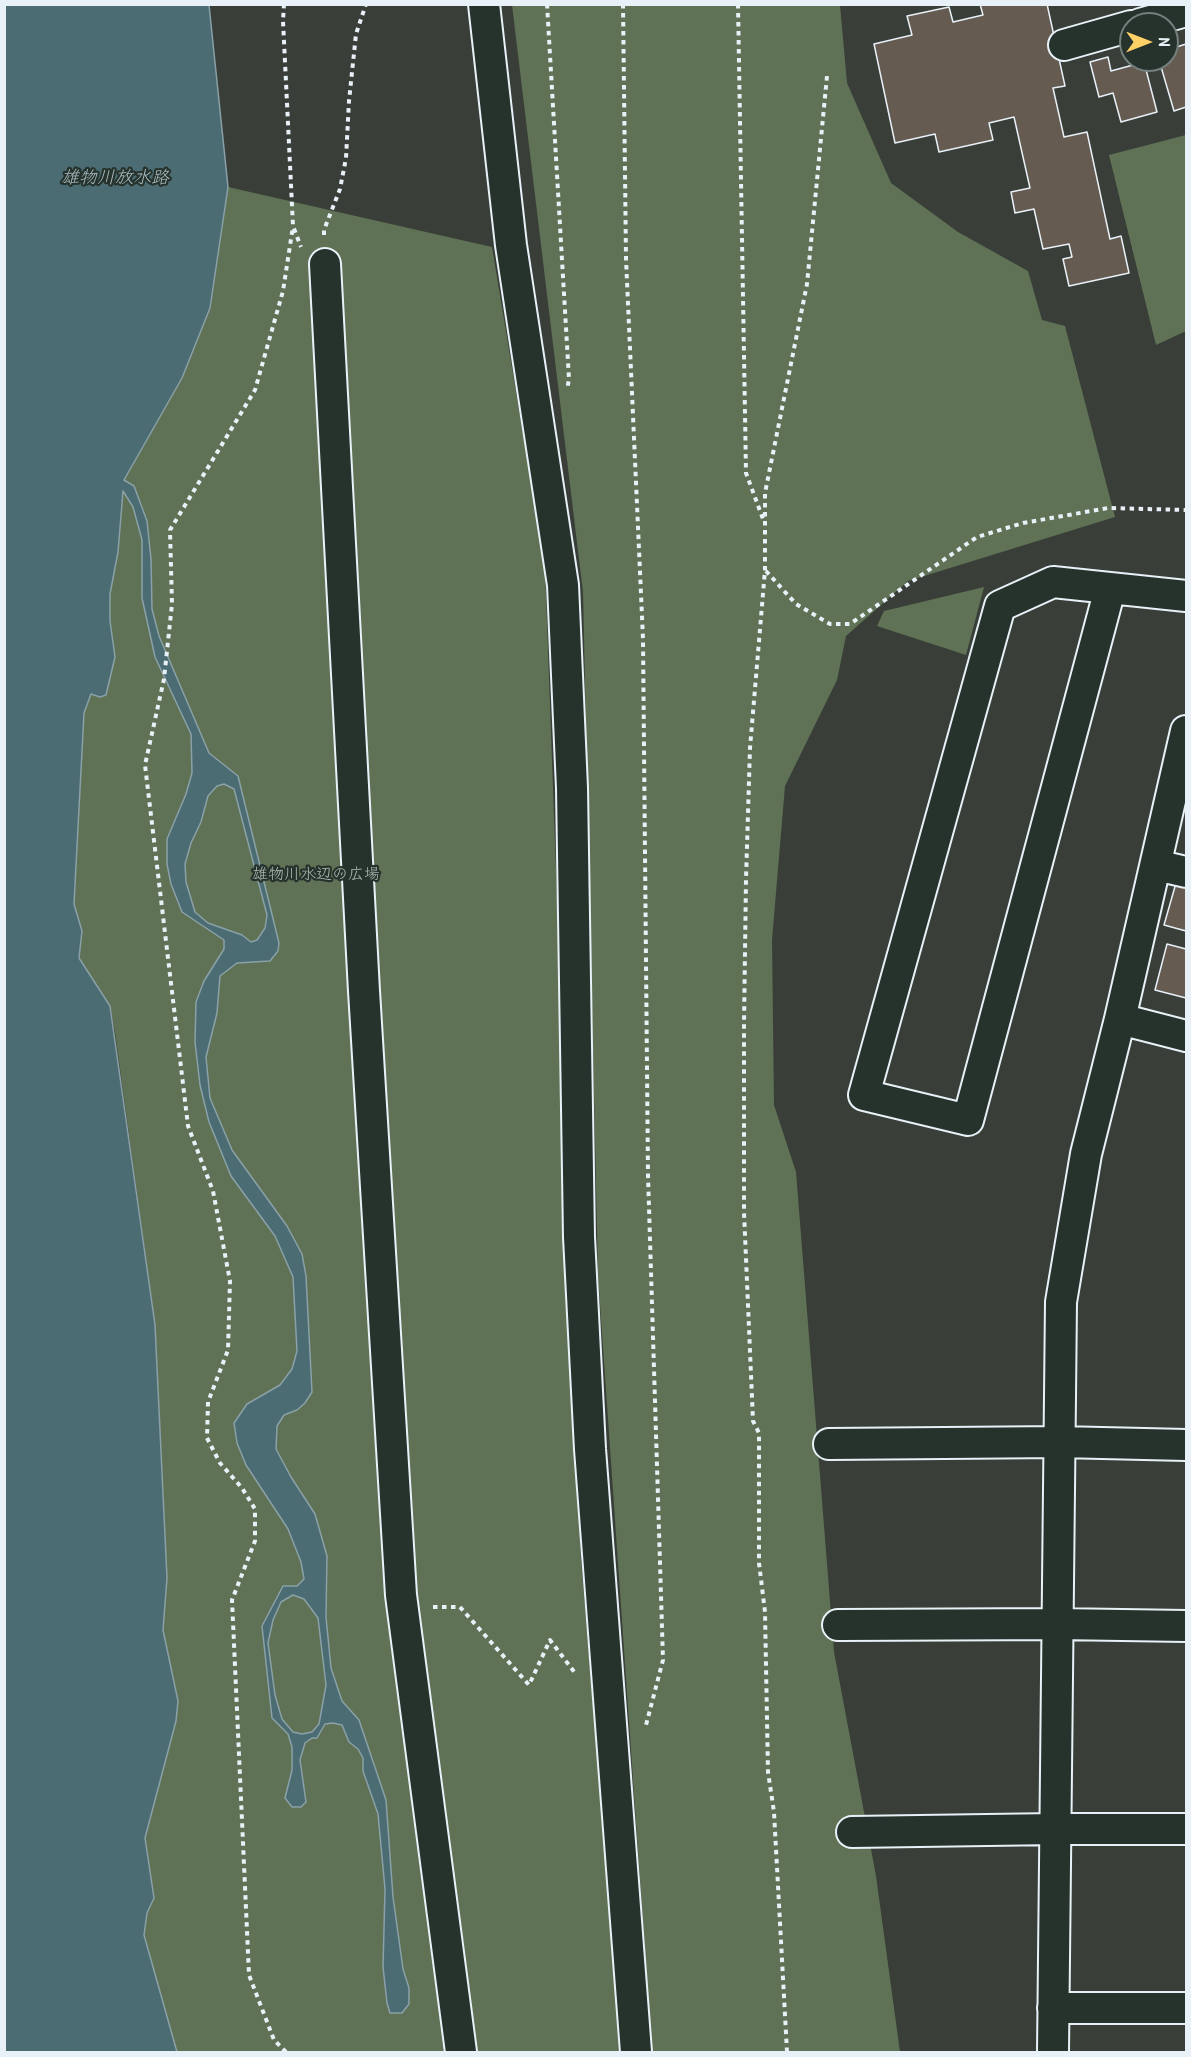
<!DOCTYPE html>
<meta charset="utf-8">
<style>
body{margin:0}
#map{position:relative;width:1191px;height:2057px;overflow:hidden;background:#393f38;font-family:"Patrick Hand",sans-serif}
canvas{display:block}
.frame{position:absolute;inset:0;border:6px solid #e8f1f8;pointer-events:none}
.north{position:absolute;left:1119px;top:12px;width:60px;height:60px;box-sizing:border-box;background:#26332d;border:2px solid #747f7e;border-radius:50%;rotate:90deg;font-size:16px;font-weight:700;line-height:24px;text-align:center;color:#e8f1f8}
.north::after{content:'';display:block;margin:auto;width:21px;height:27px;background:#ffd166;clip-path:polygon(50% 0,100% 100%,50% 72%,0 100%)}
</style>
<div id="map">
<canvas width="1191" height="2057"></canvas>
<div class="frame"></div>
<div class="north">N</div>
</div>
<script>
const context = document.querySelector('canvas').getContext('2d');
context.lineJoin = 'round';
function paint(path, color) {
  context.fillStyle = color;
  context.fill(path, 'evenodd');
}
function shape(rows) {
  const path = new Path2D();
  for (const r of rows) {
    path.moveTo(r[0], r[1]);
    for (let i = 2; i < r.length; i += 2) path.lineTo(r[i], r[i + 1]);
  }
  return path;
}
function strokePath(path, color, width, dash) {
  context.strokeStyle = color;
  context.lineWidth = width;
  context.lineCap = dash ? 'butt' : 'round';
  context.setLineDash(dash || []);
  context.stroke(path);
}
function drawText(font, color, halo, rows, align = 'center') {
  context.font = font + ' "Patrick Hand","Klee One",sans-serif';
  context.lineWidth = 4.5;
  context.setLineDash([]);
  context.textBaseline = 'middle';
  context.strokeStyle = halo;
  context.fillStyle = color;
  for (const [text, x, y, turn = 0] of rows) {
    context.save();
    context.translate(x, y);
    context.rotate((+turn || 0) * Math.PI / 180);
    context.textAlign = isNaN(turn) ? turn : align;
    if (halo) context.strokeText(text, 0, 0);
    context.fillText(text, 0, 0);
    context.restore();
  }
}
const green = shape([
 [512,5,840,5,847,83,891,183,958,232,1028,271,1042,320,1065,326,1115,517,908,581,846,636,837,680,785,786,772,940,774,1105,796,1172,834,1652,876,1876,900,2052,652,2052,598,1275,583,592],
 [1186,135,1186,331,1156,345,1109,155],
 [228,187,492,247,545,567,581,1560,622,2052,177,2052,144,1935,147,1913,154,1898,145,1838,176,1721,178,1701,163,1630,167,1578,155,1325,115,1032,110,1005,79,958,82,931,74,904,77,827,84,713,91,694,100,697,115,657,110,621,110,594,118,552,124,480,182,378,210,308],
 [984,587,966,655,877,626,884,611]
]);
const water = shape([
 [5,4,209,5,228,187,210,308,182,378,124,480,134,486,147,521,151,559,152,609,159,636,209,753,238,776,279,943,278,951,270,961,237,963,220,976,217,1013,206,1057,210,1098,232,1150,287,1226,302,1254,306,1276,312,1392,305,1403,297,1410,284,1415,277,1426,276,1449,291,1477,315,1514,327,1556,326,1617,331,1668,342,1701,359,1720,386,1800,393,1897,403,1969,409,1988,409,2004,402,2013,390,2013,387,2003,383,1967,385,1889,378,1814,363,1771,363,1758,358,1749,349,1742,342,1725,333,1723,325,1724,317,1738,312,1738,305,1743,300,1760,306,1802,301,1807,292,1807,285,1798,292,1770,292,1747,288,1734,272,1718,262,1626,283,1586,297,1586,304,1579,301,1562,288,1529,246,1465,237,1443,234,1423,247,1404,280,1385,292,1369,297,1351,293,1277,275,1236,231,1176,209,1122,200,1085,195,1042,196,1002,204,981,224,949,224,940,182,912,171,884,167,864,167,839,186,794,192,773,191,734,155,657,142,598,142,540,133,507,123,491,118,552,110,594,110,621,115,657,106,695,100,697,91,694,84,713,74,904,82,931,79,958,110,1006,155,1325,167,1578,163,1630,178,1701,176,1721,145,1838,154,1898,147,1913,144,1935,177,2052,5,2052,5,4],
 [224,784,234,789,267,915,265,928,257,940,251,942,242,935,208,923,195,912,186,882,185,864,191,843,201,822,208,796,217,786,224,784],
 [293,1595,304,1599,318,1618,326,1685,319,1724,312,1732,302,1734,293,1732,282,1719,275,1695,268,1643,273,1620,281,1602,293,1595]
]);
const building = shape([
 [980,4,1047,4,1065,86,1053,88,1064,137,1087,132,1110,239,1121,236,1129,273,1069,286,1063,259,1072,257,1069,244,1043,249,1034,209,1015,213,1011,192,1030,188,1014,117,989,123,993,140,939,152,935,134,895,143,874,44,912,35,907,16,949,7,953,22,983,15,980,4],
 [1186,44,1186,107,1174,111,1159,60,1167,60,1167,50,1186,44],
 [1108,57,1111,71,1144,62,1157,112,1121,122,1113,93,1099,97,1090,62,1108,57],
 [1176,883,1186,886,1186,931,1164,925,1176,883],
 [1167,944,1186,949,1186,998,1155,990,1167,944]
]);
const path = shape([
 [284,4,283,21,293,226,301,247],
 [547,4,569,379,567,390],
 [623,4,626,259,643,639,648,1175,663,1660,645,1729],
 [738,4,746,473,763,519],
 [324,235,324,230,340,189,346,158,349,101,356,34,366,4],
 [766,571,796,604,830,624,850,624,977,537,1023,523,1108,508,1186,510],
 [433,1607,460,1607,529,1685,550,1640,575,1673],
 [286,2052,274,2040,249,1975,232,1600,255,1541,255,1509,242,1488,220,1463,207,1438,208,1402,228,1350,230,1281,213,1191,188,1126,145,765,164,679,172,604,170,530,255,390,283,291,293,226],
 [787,2052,774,1812,768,1772,765,1612,759,1563,759,1433,753,1421,744,1212,744,1024,746,879,750,748,765,570,765,493,807,284,827,76]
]);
const street = shape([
 [484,4,511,245,563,585,572,788,579,1237,590,1449,636,2052],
 [1140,24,1186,11],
 [1064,45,1131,26],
 [325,264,364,991,401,1595,461,2052],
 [1110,589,968,1120,864,1095,1000,606,1053,582,1186,596],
 [1156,865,1186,872],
 [1120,1019,1186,1036],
 [829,1444,1060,1442,1186,1445],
 [838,1625,1058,1624,1186,1626],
 [852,1832,1055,1829,1186,1829],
 [1053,2008,1186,2008],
 [1053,2052,1061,1302,1086,1154,1120,1019,1186,731]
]);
const parkNames = [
 ["雄物川水辺の広場",316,875]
];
const waterNames = [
 ["雄物川放水路",115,178]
];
paint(green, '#5f7255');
paint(water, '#4c6c73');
strokePath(water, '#8aa1a8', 1.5);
paint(building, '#655b51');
strokePath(building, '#e8f1f8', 1.5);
strokePath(street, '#e8f1f8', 34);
strokePath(path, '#e8f1f8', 4, [4.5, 4.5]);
strokePath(street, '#26332d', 30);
drawText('16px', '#b1beb7', '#26332d', parkNames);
drawText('italic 18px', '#aabcc3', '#26332d', waterNames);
</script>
